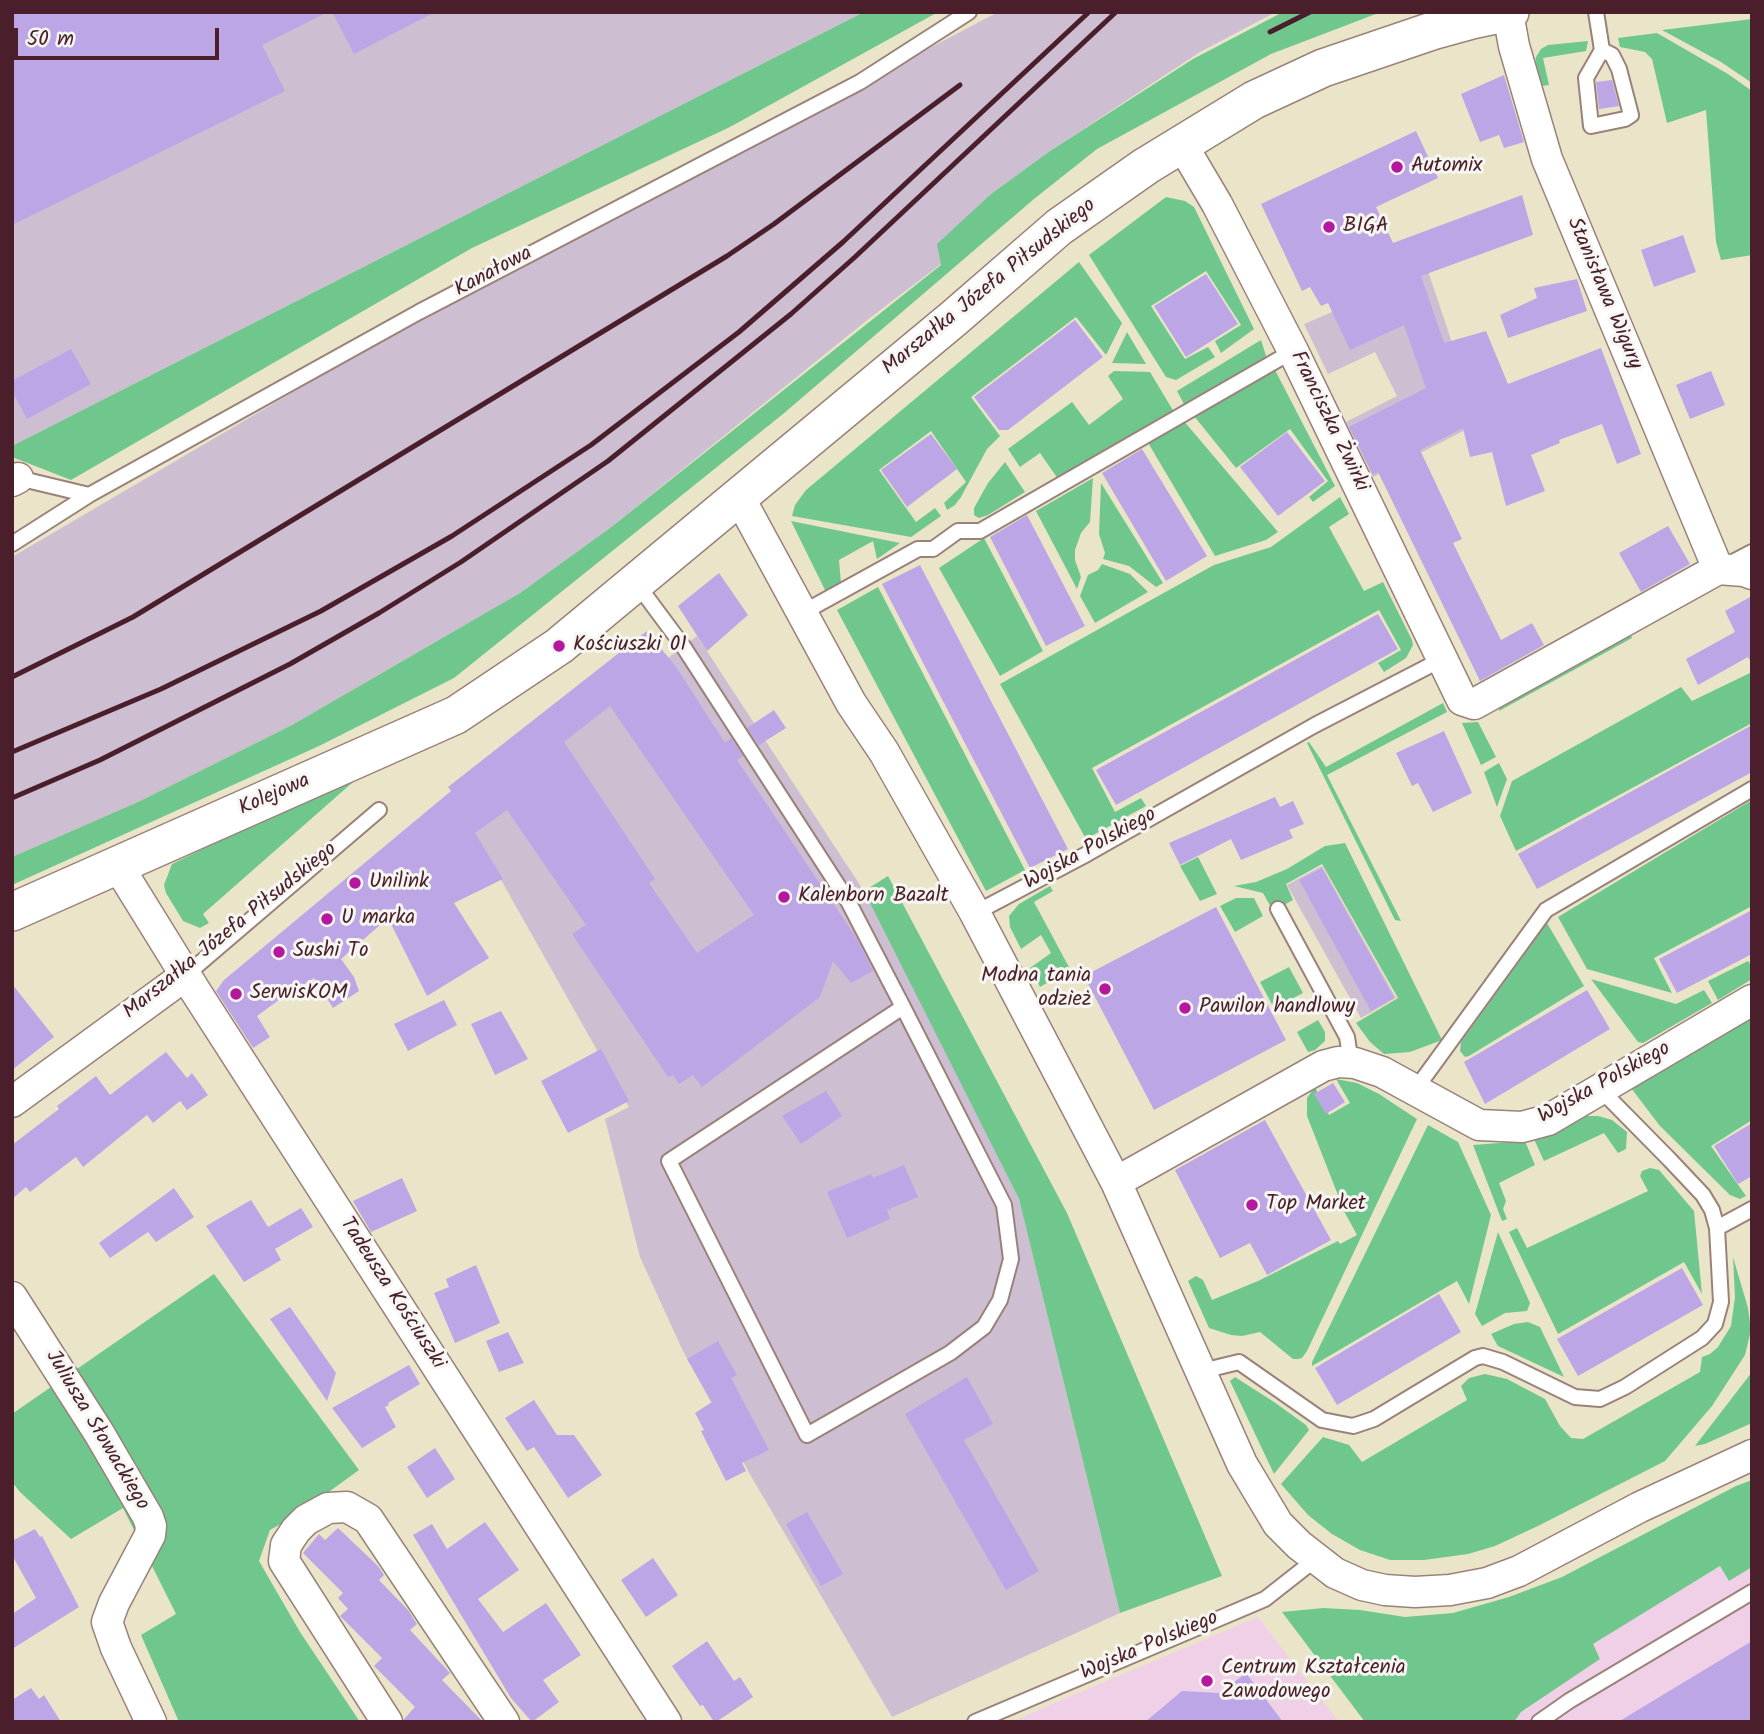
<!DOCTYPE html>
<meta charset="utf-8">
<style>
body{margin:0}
#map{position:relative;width:1764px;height:1734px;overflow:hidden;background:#eae5c8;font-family:Kalam,sans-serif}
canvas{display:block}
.frame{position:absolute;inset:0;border:14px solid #4a1f2b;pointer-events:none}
.scale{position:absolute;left:14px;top:28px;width:205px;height:32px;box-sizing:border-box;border:4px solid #4a1f2b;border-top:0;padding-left:9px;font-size:21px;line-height:24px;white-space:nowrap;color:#4a1f2b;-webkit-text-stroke:5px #f6f6f2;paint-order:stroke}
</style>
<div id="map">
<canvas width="1764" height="1734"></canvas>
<div class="frame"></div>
<div class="scale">50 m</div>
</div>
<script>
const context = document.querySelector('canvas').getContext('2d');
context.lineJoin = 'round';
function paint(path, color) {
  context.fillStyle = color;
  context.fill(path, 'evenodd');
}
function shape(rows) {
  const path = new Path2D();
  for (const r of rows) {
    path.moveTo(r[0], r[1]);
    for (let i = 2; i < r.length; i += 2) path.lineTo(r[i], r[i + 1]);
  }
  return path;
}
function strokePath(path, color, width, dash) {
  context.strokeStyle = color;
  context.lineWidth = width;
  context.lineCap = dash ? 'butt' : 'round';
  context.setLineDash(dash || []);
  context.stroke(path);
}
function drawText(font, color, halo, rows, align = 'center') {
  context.font = font + ' Kalam,sans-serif';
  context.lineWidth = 6;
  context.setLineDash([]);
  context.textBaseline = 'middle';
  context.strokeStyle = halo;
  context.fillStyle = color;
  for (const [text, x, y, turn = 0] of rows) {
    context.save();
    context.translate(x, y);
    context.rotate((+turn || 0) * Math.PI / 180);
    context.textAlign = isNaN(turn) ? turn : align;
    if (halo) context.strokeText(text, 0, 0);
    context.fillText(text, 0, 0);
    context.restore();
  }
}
const built = shape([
 [1720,1566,1729,1581,1752,1567,1752,1722,1514,1722,1521,1712,1600,1659,1592,1644],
 [1258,1617,1339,1722,1011,1722,1071,1696]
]);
const industrial = shape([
 [12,12,864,12,12,446],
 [998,12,1276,12,1200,52,1050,151,991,194,941,264,866,321,610,528,520,593,292,725,138,802,12,857,12,557,421,317],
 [1428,271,1479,423,1373,477,1346,422,1397,396,1375,352,1328,374,1304,324],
 [697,636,873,905,1019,1199,1120,1613,892,1717,751,1476,682,1349,640,1257,605,1119,629,1107,474,832,559,740],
 [1322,866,1396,998,1361,1018,1287,885]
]);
const green = shape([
 [864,12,938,12,730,127,472,248,71,480,12,457,12,446],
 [1283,12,1381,12,1271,54,1097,149,1034,199,783,414,454,678,319,746,12,885,12,857,138,802,292,725,520,593,610,528,941,265,937,244,991,194,1050,151,1193,59],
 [1752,19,1752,83,1721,62,1662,30],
 [1657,33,1728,74,1752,91,1752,255,1721,260,1716,242,1706,110,1667,123,1652,59,1645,52,1620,47,1618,38],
 [1588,41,1586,51,1543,58,1549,85,1541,86,1535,65,1536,57,1541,49,1548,45],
 [1166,197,1185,201,1194,207,1254,329,1221,353,1215,341,1241,325,1206,271,1151,306,1185,359,1208,347,1215,357,1176,380,1166,377,1089,255],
 [1079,262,1122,323,1106,355,1076,317,971,397,1000,436,987,449,961,497,955,505,947,510,944,503,966,482,931,431,879,470,916,522,935,508,941,516,911,537,792,516,795,505,806,490],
 [1127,332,1146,364,1112,363],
 [1261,340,1266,356,1263,359,1184,404,1177,391],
 [1275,370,1335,486,1313,502,1309,497,1328,481,1290,429,1236,468,1194,416],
 [1114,371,1150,372,1174,412,1058,479,1040,453,1020,467,1008,449,1072,402,1089,425,1123,399,1108,376],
 [1183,420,1278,532,1266,540,1215,556,1147,441],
 [1005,462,1025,492,988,515,979,518,974,515,974,508,988,483],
 [1093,478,1090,522,1081,533,1075,550,1075,560,1081,577,1077,589,1036,511],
 [1101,483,1163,583,1156,587,1129,566,1103,559,1105,553,1099,534],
 [1340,497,1349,514,1329,527,1364,591,1383,582,1412,640,1413,645,1406,658,1384,672,1378,663,1401,650,1379,610,1092,768,1115,812,1141,798,1146,806,1086,839,1000,684,1214,565,1271,547],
 [791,521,900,543,877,559,873,541,839,560,841,583,826,592],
 [984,538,1043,651,1000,676,939,568],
 [1102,564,1130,574,1148,592,1095,623,1080,596,1088,575,1098,570],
 [878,587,1025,870,986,891,837,610],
 [1630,633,1632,638,1499,711,1500,704],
 [1752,672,1752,723,1516,851,1500,816,1512,781,1681,687,1692,701],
 [1443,703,1447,712,1327,775,1401,921,1395,920,1307,743,1309,742,1326,767],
 [1478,722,1496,757,1481,765,1462,723],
 [1499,763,1507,779,1497,807,1484,772],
 [359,772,361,775,203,914,209,923,200,928,183,921,166,893,164,885,172,864],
 [1752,800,1752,906,1654,958,1672,993,1587,969,1558,917],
 [1345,843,1442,1040,1410,1052,1384,1054,1370,1042,1356,1023,1398,998,1322,864,1286,884,1293,900,1273,911,1263,893,1234,886,1256,882,1287,869,1325,846],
 [1198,857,1217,894,1200,901,1180,866],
 [888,876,1067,1213,1222,1576,1120,1613,1019,1199,864,891],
 [1050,886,1053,891,1034,902,1070,969,1040,987,1030,968,1051,953,1041,935,1021,949,1010,927,1009,916,1019,904],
 [1236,898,1254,898,1263,916,1235,932,1220,906],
 [1547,923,1584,986,1469,1056,1465,1057,1460,1051,1461,1042],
 [1748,961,1752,966,1752,979,1718,1000,1708,981],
 [1289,967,1303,993,1274,1008,1260,982],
 [1591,979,1676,1004,1704,990,1712,1003,1643,1043,1638,1042],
 [1752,1012,1752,1120,1711,1146,1746,1196,1740,1199,1730,1195,1660,1126,1631,1088],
 [1318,1020,1325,1032,1325,1041,1315,1050,1308,1052,1297,1032],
 [1336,1079,1357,1083,1379,1094,1417,1119,1307,1351,1302,1358,1298,1359,1293,1359,1260,1332,1242,1336,1231,1335,1209,1328,1188,1281,1196,1276,1203,1280,1212,1300,1258,1281,1338,1241,1340,1244,1357,1235,1345,1213,1307,1116,1307,1098,1315,1087,1329,1115,1350,1103],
 [1587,1116,1598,1116,1612,1120,1627,1132,1626,1149,1618,1153,1604,1133,1544,1161,1533,1137,1561,1128],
 [1428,1125,1458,1142,1491,1215,1469,1304,1457,1281,1312,1366,1312,1362],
 [1525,1141,1535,1165,1499,1183,1506,1201,1503,1209,1507,1219,1502,1221,1473,1145],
 [1650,1168,1659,1170,1694,1211,1702,1294,1684,1262,1558,1334,1509,1232,1517,1228,1527,1248,1648,1191,1640,1176,1642,1171],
 [1498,1232,1530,1303,1527,1311,1505,1313,1482,1326,1475,1314],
 [1733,1257,1748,1308,1751,1330,1745,1355,1712,1406,1665,1461,1540,1525,1495,1546,1468,1554,1424,1560,1390,1560,1360,1550,1332,1534,1308,1515,1281,1484,1323,1437,1349,1445,1362,1462,1467,1400,1461,1386,1469,1378,1485,1374,1507,1379,1545,1399,1560,1426,1571,1438,1583,1439,1700,1372,1702,1357,1710,1354,1718,1347,1731,1326,1735,1297],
 [214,1274,359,1470,297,1515,270,1530,259,1561,300,1632,360,1722,179,1722,141,1635,176,1614,123,1508,71,1539,20,1492,12,1482,12,1414],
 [1528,1322,1540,1327,1564,1377,1498,1346,1491,1334,1514,1324],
 [1752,1372,1752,1423,1705,1444,1695,1446],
 [1235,1377,1274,1402,1306,1425,1309,1430,1274,1474,1230,1381],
 [1752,1480,1752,1567,1729,1581,1720,1566,1593,1644,1600,1659,1521,1712,1514,1722,1365,1722,1282,1612,1323,1608,1360,1610,1405,1617,1453,1613,1509,1597,1562,1577,1736,1486]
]);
const building = shape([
 [12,12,328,12,262,45,285,91,12,225],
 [332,12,435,12,354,54],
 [1504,75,1524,142,1504,148,1499,135,1480,142,1461,94],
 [1612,80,1619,106,1599,109,1596,82],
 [1416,131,1438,178,1376,207,1393,243,1522,195,1533,235,1421,276,1444,343,1486,331,1508,384,1601,348,1641,454,1617,464,1602,424,1559,440,1560,443,1531,455,1545,491,1506,506,1492,452,1470,457,1463,428,1420,450,1462,539,1453,543,1501,640,1532,623,1544,645,1480,681,1378,472,1373,475,1349,427,1426,388,1404,325,1350,350,1328,303,1321,306,1310,287,1302,291,1261,204],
 [1683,235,1696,272,1654,287,1641,250],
 [1206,274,1238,324,1186,357,1154,306],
 [1577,279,1587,311,1508,338,1500,315,1537,298,1534,288],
 [1075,320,1103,357,1008,430,999,430,974,397],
 [71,349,91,384,27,419,12,391,12,381],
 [1711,371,1725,405,1690,419,1676,385],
 [1287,432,1325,481,1278,516,1240,467],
 [931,434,957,469,907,507,881,470],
 [1142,449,1207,556,1166,581,1102,473],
 [1027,515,1085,626,1046,646,990,537],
 [1668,526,1690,564,1641,592,1619,553],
 [920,565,1068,849,1030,868,882,584],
 [719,573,748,615,707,651,678,606],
 [1752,596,1752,665,1748,657,1698,685,1686,659,1735,632,1725,611],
 [1378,614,1398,649,1116,805,1096,770],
 [647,631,676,667,725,743,731,738,743,756,737,760,857,939,873,971,851,983,833,961,820,997,702,1087,693,1075,679,1084,673,1075,668,1077,572,934,586,925,507,810,475,833,503,879,454,903,489,958,427,996,388,918,341,959,354,977,359,991,333,1008,314,978,303,985,302,983,257,1016,270,1037,253,1048,216,991,224,980,451,791,448,787],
 [610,706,754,915,697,953,649,883,655,879,564,742],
 [774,710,786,728,759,745,747,728],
 [1752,725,1752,772,1537,889,1518,854],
 [1444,731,1472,793,1433,812,1418,783,1412,786,1396,753],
 [1275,797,1280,807,1293,801,1304,824,1289,830,1293,838,1241,860,1231,839,1180,865,1169,843],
 [1322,868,1394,998,1371,1011,1299,880],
 [1216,907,1286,1040,1154,1110,1084,976],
 [1752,910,1752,954,1677,993,1659,959],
 [12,984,54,1037,12,1070],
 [1587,990,1610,1029,1485,1104,1464,1062],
 [444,1000,457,1025,408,1051,394,1024],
 [501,1011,528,1059,495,1075,471,1024],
 [601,1049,629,1101,568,1133,541,1081],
 [166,1052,187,1078,192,1073,208,1095,187,1110,180,1101,153,1123,147,1115,83,1167,76,1157,30,1192,26,1187,12,1199,12,1145,59,1109,57,1106,96,1076,110,1095],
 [1333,1083,1345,1102,1326,1114,1314,1094],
 [826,1091,842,1116,801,1144,782,1116],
 [1265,1120,1331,1240,1267,1275,1250,1243,1220,1258,1175,1170],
 [1752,1123,1752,1176,1738,1184,1714,1146],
 [904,1165,918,1197,887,1210,890,1219,847,1238,827,1192,871,1174,873,1178],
 [402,1178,417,1211,371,1232,353,1201],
 [174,1188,194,1217,156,1242,148,1232,110,1258,99,1243],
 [251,1200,268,1227,301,1208,313,1227,275,1249,281,1260,244,1282,206,1226],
 [476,1265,500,1323,455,1343,434,1293,449,1287,446,1279],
 [1682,1268,1703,1305,1578,1376,1557,1339],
 [1439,1294,1461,1332,1337,1405,1315,1368],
 [290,1307,336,1373,327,1401,270,1319],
 [508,1332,524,1363,499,1372,486,1341],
 [718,1341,737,1375,731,1378,769,1450,742,1463,746,1471,726,1481,701,1431,704,1430,695,1413,712,1402,687,1359],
 [409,1365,420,1384,388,1403,389,1405,385,1407,396,1427,362,1448,332,1408],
 [967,1377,993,1424,964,1440,1039,1571,1006,1590,905,1414],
 [534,1400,557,1435,574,1435,602,1475,568,1498,534,1447,527,1451,505,1418],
 [435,1448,455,1479,427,1498,407,1467],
 [807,1512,843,1574,821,1586,786,1524],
 [485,1522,519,1570,478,1599,503,1632,546,1603,581,1655,543,1680,559,1702,532,1722,511,1698,413,1535,432,1524,447,1549],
 [338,1528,378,1566,384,1575,379,1580,408,1610,417,1624,410,1630,450,1673,442,1680,483,1722,404,1722,404,1719,415,1707,374,1666,382,1658,340,1616,348,1609,338,1598,343,1593,303,1553,319,1534,325,1540],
 [35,1529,40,1537,42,1536,79,1607,12,1649,12,1614,36,1598,12,1555,12,1541],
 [653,1558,678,1595,646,1617,621,1580],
 [707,1641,734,1681,740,1677,753,1697,716,1722,714,1722,703,1705,700,1706,672,1666],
 [1752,1641,1752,1722,1618,1722],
 [1246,1673,1283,1722,1145,1722,1182,1691,1220,1693],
 [31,1688,39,1699,44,1695,61,1722,12,1722,12,1700]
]);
const service = shape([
 [1596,12,1602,50,1586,78,1591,126,1625,119,1631,115,1619,69,1612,55,1602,50],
 [18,478,89,495,419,312,860,82,969,12],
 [12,544,89,495],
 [1729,564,1752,552],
 [637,584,683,646,848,901,903,1007,1004,1205,1011,1259,1000,1300,984,1327,950,1353,807,1435,669,1161,903,1007],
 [802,613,918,549,933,549,958,531,980,531,1293,351],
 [1278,909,1347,1037,1351,1063],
 [975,913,1087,854,1315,725,1429,666],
 [186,975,379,810],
 [1415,1090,1546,910,1752,789],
 [1717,1228,1752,1209],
 [1202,1371,1239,1362,1322,1420,1353,1426,1374,1419,1475,1358,1483,1356,1503,1362,1575,1397,1600,1399,1625,1387,1702,1338,1715,1324,1721,1302,1717,1228,1712,1210,1703,1195,1670,1160,1601,1090],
 [975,1722,1265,1599,1316,1559],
 [1539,1722,1569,1701,1752,1592]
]);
const minor = shape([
 [1508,13,1514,46,1547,159,1718,569],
 [1181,143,1217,204,1293,351,1462,700,1474,704,1718,569,1744,571,1752,574],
 [12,481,18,478],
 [739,497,851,703,884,752,975,913,1116,1182,1242,1464,1278,1524,1299,1545,1335,1573,1362,1585,1385,1590,1415,1592,1450,1590,1487,1583,1519,1571,1640,1507,1752,1455],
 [118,866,196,992,666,1722],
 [12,1102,186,975],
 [1116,1182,1323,1066,1338,1062,1355,1063,1382,1072,1479,1125,1522,1127,1548,1120,1752,1000],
 [12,1297,99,1433,148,1517,151,1526,150,1535,114,1603,107,1622,116,1648,151,1722],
 [387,1722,284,1561,286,1545,296,1530,306,1520,328,1508,347,1507,368,1519,504,1722]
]);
const tertiary = shape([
 [12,912,456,715,559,646,953,319,1059,227,1146,166,1254,100,1323,68,1432,31,1472,20,1510,12]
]);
const rail = shape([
 [1270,32,1310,12],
 [12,677,133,617,727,256,774,224,960,85],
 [12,752,161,689,321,611,452,536,591,445,739,332,843,242,1089,12],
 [12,798,100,760,290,664,379,613,461,562,608,461,791,314,855,257,1116,12]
]);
const markers = [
 [1397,167,7,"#b5179e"],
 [1329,227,7,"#b5179e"],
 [559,646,7,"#b5179e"],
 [355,883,7,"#b5179e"],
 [784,897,7,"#b5179e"],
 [327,919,7,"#b5179e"],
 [279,952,7,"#b5179e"],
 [1105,989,7,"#b5179e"],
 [236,994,7,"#b5179e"],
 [1185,1008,7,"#b5179e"],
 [1252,1205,7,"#b5179e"],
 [1207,1681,7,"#b5179e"]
];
const poiNames = [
 ["Automix",1411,167],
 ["BIGA",1343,227],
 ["Kościuszki 01",573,646],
 ["Unilink",369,883],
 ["Kalenborn Bazalt",798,897],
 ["U marka",341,919],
 ["Sushi To",293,952],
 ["Modna tania",1091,977,"right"],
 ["odzież",1091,1001,"right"],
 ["SerwisKOM",250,994],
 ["Pawilon handlowy",1199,1008],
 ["Top Market",1266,1205],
 ["Centrum Kształcenia",1221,1669],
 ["Zawodowego",1221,1693]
];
const streetNames = [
 ["Kanałowa",494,273,-28],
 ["Marszałka Józefa Piłsudskiego",990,288,-39],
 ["Stanisława Wigury",1603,294,67],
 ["Franciszka Żwirki",1328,422,64],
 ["Kolejowa",275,796,-24],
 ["Wojska Polskiego",1091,850,-29],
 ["Marszałka Józefa Piłsudskiego",231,932,-39],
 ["Wojska Polskiego",1605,1084,-29],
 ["Tadeusza Kościuszki",391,1294,57],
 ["Juliusza Słowackiego",96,1431,59],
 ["Wojska Polskiego",1150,1647,-23]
];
paint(built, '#efd0e6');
paint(industrial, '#cdbed2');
paint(green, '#70c78d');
paint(building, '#bda6e6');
strokePath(service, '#9a827a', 18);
strokePath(minor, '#9a827a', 33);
strokePath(tertiary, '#9a827a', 40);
strokePath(service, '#fff', 14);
strokePath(minor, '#fff', 30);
strokePath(tertiary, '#fff', 37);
strokePath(rail, '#4a1f2b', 5);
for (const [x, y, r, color] of markers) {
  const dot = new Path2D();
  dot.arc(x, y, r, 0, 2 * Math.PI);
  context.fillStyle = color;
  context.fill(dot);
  strokePath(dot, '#f6f6f2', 2.5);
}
drawText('21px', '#4a1f2b', '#f6f6f2', poiNames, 'left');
drawText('21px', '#4a1f2b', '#f6f6f2', streetNames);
</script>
